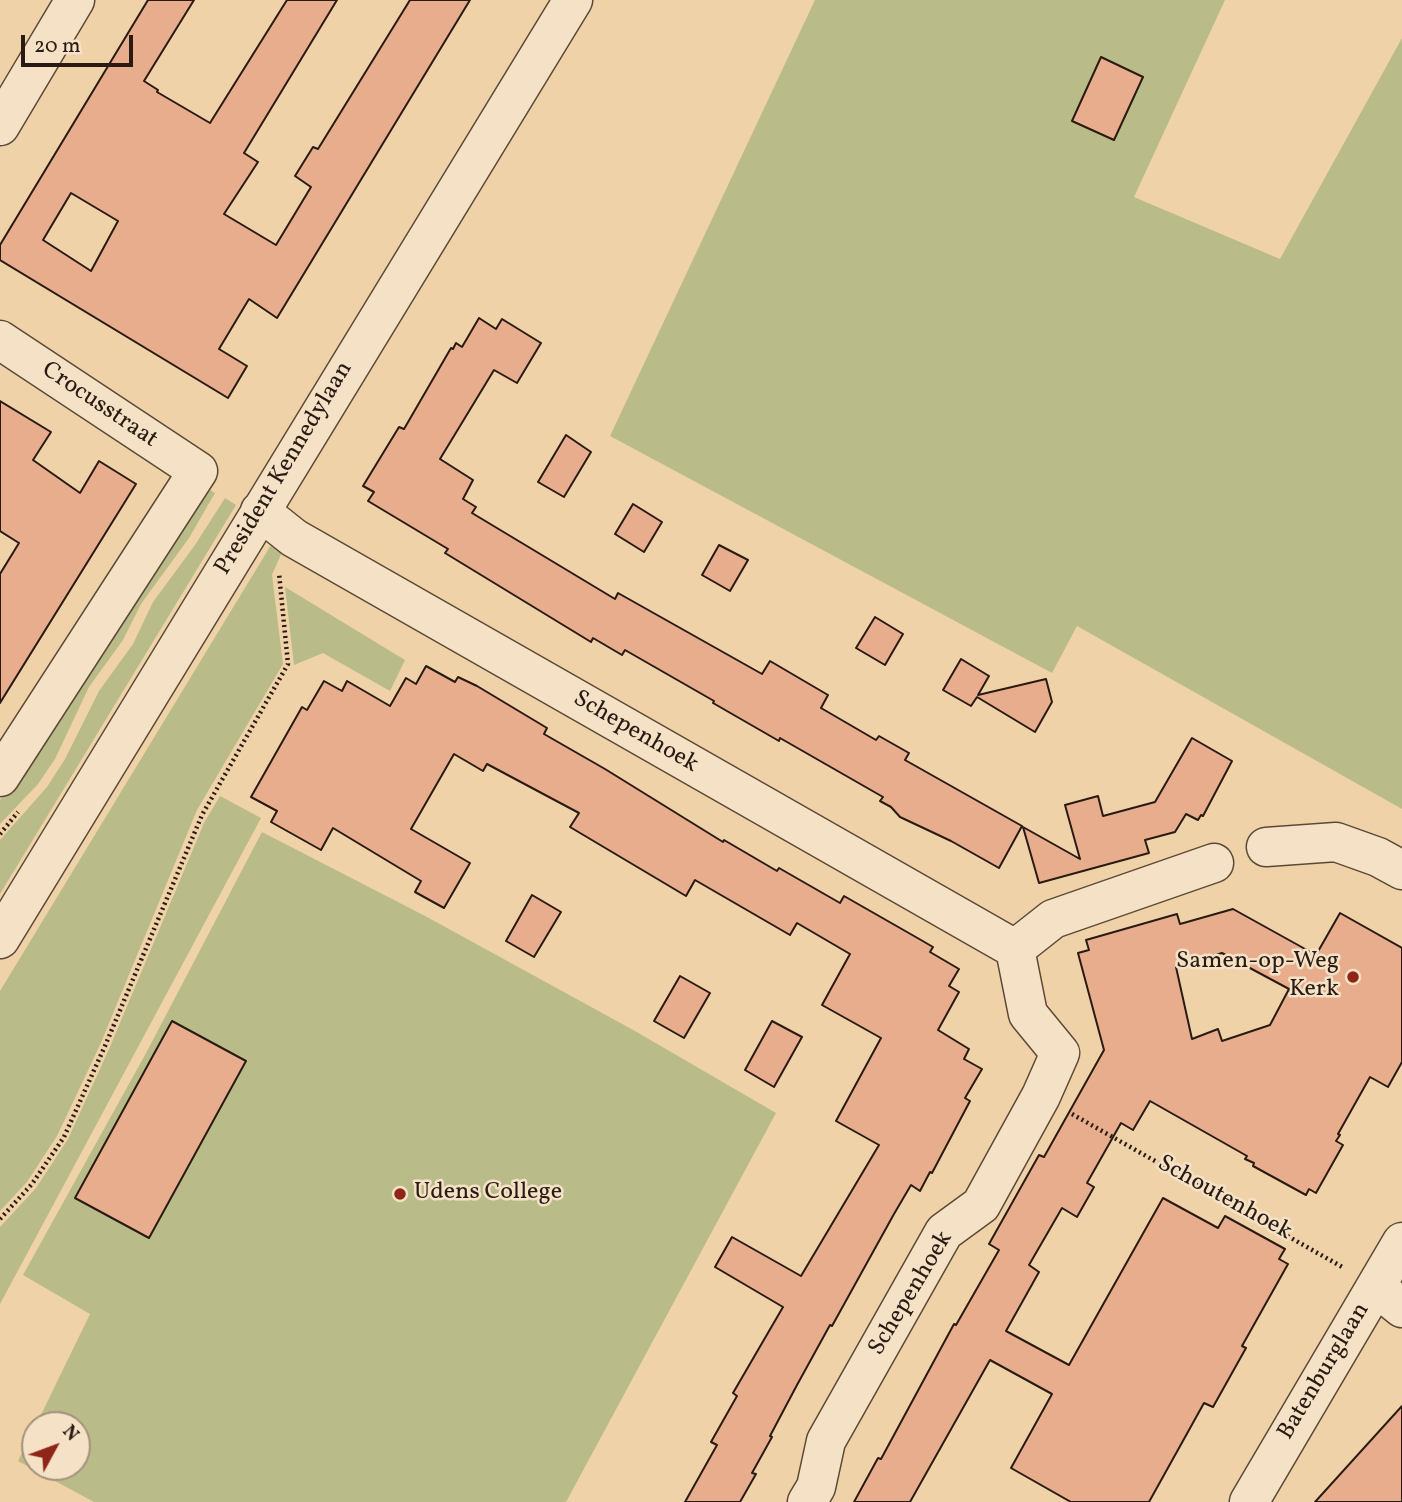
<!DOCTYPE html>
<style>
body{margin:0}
#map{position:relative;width:1402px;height:1502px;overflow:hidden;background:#f0d2a8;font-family:Vollkorn,serif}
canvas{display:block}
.north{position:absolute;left:21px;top:1411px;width:70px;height:70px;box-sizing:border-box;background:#f5e2c6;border:2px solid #a3927e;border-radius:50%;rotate:49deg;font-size:19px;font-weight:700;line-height:28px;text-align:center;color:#291b13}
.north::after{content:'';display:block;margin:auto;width:24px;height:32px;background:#8f2418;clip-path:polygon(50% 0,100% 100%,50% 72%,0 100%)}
.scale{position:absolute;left:21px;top:35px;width:112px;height:32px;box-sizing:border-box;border:4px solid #291b13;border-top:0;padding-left:9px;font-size:21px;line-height:24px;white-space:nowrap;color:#291b13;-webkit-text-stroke:5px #f5e2c6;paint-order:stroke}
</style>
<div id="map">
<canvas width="1402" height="1502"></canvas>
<div class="north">N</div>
<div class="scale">20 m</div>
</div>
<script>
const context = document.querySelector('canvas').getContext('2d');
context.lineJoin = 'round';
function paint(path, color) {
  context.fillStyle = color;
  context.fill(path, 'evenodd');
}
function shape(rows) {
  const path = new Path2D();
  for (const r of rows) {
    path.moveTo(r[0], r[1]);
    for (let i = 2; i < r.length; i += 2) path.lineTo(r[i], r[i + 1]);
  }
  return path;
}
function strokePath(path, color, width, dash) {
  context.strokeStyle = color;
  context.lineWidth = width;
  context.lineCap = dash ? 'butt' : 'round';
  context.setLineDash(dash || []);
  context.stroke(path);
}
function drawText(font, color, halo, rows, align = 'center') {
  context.font = font + ' Vollkorn,serif';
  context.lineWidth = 5;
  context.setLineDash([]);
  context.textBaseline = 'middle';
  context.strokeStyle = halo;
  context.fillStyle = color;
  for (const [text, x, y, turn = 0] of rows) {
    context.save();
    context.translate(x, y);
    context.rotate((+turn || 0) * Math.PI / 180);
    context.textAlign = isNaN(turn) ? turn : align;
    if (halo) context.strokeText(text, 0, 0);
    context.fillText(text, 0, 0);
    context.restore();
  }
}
const green = shape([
 [815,0,1225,0,1134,197,1280,259,1402,38,1402,809,1077,626,1052,673,610,436],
 [205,487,215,493,189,538,141,604,123,640,89,687,55,759,38,784,0,824,0,800,27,766],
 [225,498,236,505,0,894,0,840,47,787,65,759,99,691,133,644,153,602,195,545],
 [271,545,282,552,272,575,283,664,197,810,100,1045,57,1136,27,1182,0,1211,0,991],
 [285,587,405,660,390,691,323,653,294,665],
 [220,796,261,818,0,1304,0,1227,36,1188,68,1139,109,1049,204,823],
 [262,832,427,917,635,1031,776,1113,566,1502,94,1502,18,1461,35,1427,35,1467,77,1467,77,1425,36,1425,90,1314,23,1275,145,1055]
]);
const building = shape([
 [148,0,194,0,144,81,158,90,157,92,210,123,287,0,337,0,244,153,258,162,224,214,276,245,311,187,295,176,313,147,318,149,410,0,470,0,277,318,249,299,219,349,247,366,228,398,0,260,0,245,148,0],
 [71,193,118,221,91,271,43,240,71,193],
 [1101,57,1143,77,1114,140,1072,121,1101,57],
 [479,318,496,329,502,319,541,343,517,383,494,370,440,459,473,480,463,499,476,507,472,513,615,599,618,593,762,674,770,661,828,695,821,708,876,740,879,736,909,753,905,760,1022,826,999,868,951,841,900,817,891,807,880,801,883,797,780,738,779,741,713,703,714,701,625,650,622,655,593,638,591,642,445,553,448,549,368,501,374,492,363,486,399,427,404,429,451,348,453,349,456,343,462,347,479,318],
 [0,401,51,432,33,460,80,493,99,461,136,484,0,703,0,574,19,543,0,531,0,401],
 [566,435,591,452,564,497,538,482,566,435],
 [633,504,662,522,644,552,615,534,633,504],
 [719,545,748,560,730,591,702,575,719,545],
 [875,617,903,634,885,665,856,648,875,617],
 [961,659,989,676,978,695,1046,679,1052,702,1035,732,977,697,971,706,943,690,961,659],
 [426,666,455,682,458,677,477,686,547,728,544,734,605,769,723,842,724,840,777,871,779,868,840,903,844,896,921,940,933,947,930,952,959,969,949,986,959,992,938,1030,969,1049,964,1059,982,1069,965,1098,970,1101,932,1173,930,1172,920,1191,911,1185,894,1214,832,1326,830,1325,797,1385,770,1436,772,1437,752,1473,756,1474,740,1502,685,1502,717,1445,711,1442,737,1396,733,1393,783,1307,715,1267,732,1237,801,1276,879,1145,836,1121,881,1038,822,1005,850,954,797,923,790,935,695,880,686,896,570,827,579,813,487,764,483,771,454,754,411,829,470,863,444,908,415,892,421,881,333,828,321,850,271,822,277,811,251,797,302,707,307,710,324,681,342,691,347,681,390,706,406,678,416,684,426,666],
 [1192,738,1232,761,1203,816,1201,815,1198,820,1186,814,1175,832,1145,840,1149,853,1039,883,1023,827,1080,859,1065,805,1098,796,1103,816,1155,802,1192,738],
 [532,895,561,912,534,957,506,941,532,895],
 [1233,909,1316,955,1340,913,1402,948,1402,1062,1388,1087,1370,1077,1338,1134,1340,1135,1336,1141,1343,1145,1316,1193,1309,1189,1306,1195,1253,1166,1254,1163,1245,1159,1247,1156,1150,1101,1133,1130,1121,1123,1087,1183,1094,1187,1077,1217,1062,1208,1029,1265,1039,1272,1006,1331,1069,1365,1163,1198,1218,1228,1225,1216,1285,1249,1279,1259,1288,1264,1242,1346,1246,1348,1213,1407,1204,1403,1149,1502,1071,1502,1011,1468,1052,1394,990,1360,910,1502,854,1502,878,1458,881,1459,954,1324,956,1325,999,1250,989,1244,1039,1155,1044,1157,1104,1050,1078,953,1089,950,1086,940,1177,914,1180,924,1233,909],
 [1222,953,1289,989,1270,1025,1222,1041,1218,1029,1192,1039,1176,967,1222,953],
 [680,976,710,993,684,1038,654,1021,680,976],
 [172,1021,246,1061,149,1238,75,1198,172,1021],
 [772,1021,802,1037,774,1087,745,1070,772,1021],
 [1402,1406,1402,1502,1315,1502,1402,1406]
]);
const path = shape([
 [0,834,18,812],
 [1072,1114,1344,1268],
 [0,1219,32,1184,64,1137,105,1046,202,815,288,664,279,573]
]);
const minor = shape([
 [0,126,75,0],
 [0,340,198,471,0,777],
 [260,511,294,538,1015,949,1028,1014,1060,1053,1041,1096,981,1205,944,1232,826,1441,816,1487,807,1502],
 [1266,847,1336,842,1378,857,1402,870],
 [0,939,573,0],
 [1015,949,1053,919,1214,863],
 [1376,1287,1402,1308],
 [1249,1502,1402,1242]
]);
const markers = [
 [1353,977,7,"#8f2418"],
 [400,1194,7,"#8f2418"]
];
const streetNames = [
 ["Crocusstraat",99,406,34],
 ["President Kennedylaan",285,469,-59],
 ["Schepenhoek",635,733,30],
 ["Schoutenhoek",1224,1199,29],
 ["Schepenhoek",912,1294,-59],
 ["Batenburglaan",1325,1372,-59]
];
const poiNames = [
 ["Samen-op-Weg",1339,963],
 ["Kerk",1339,991],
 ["Udens College",414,1194,"left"]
];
paint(green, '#b9bc88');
paint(building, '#e7ad8d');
strokePath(building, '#291b13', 2);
strokePath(minor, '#5b4938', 41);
strokePath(path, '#291b13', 4.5, [2, 3.5]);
strokePath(minor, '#f5e2c6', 38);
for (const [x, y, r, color] of markers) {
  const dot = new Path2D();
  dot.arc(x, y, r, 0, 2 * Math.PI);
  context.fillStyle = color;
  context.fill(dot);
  strokePath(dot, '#f5e2c6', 2.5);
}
drawText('24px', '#291b13', '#f5e2c6', streetNames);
drawText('24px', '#291b13', '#f5e2c6', poiNames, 'right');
</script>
